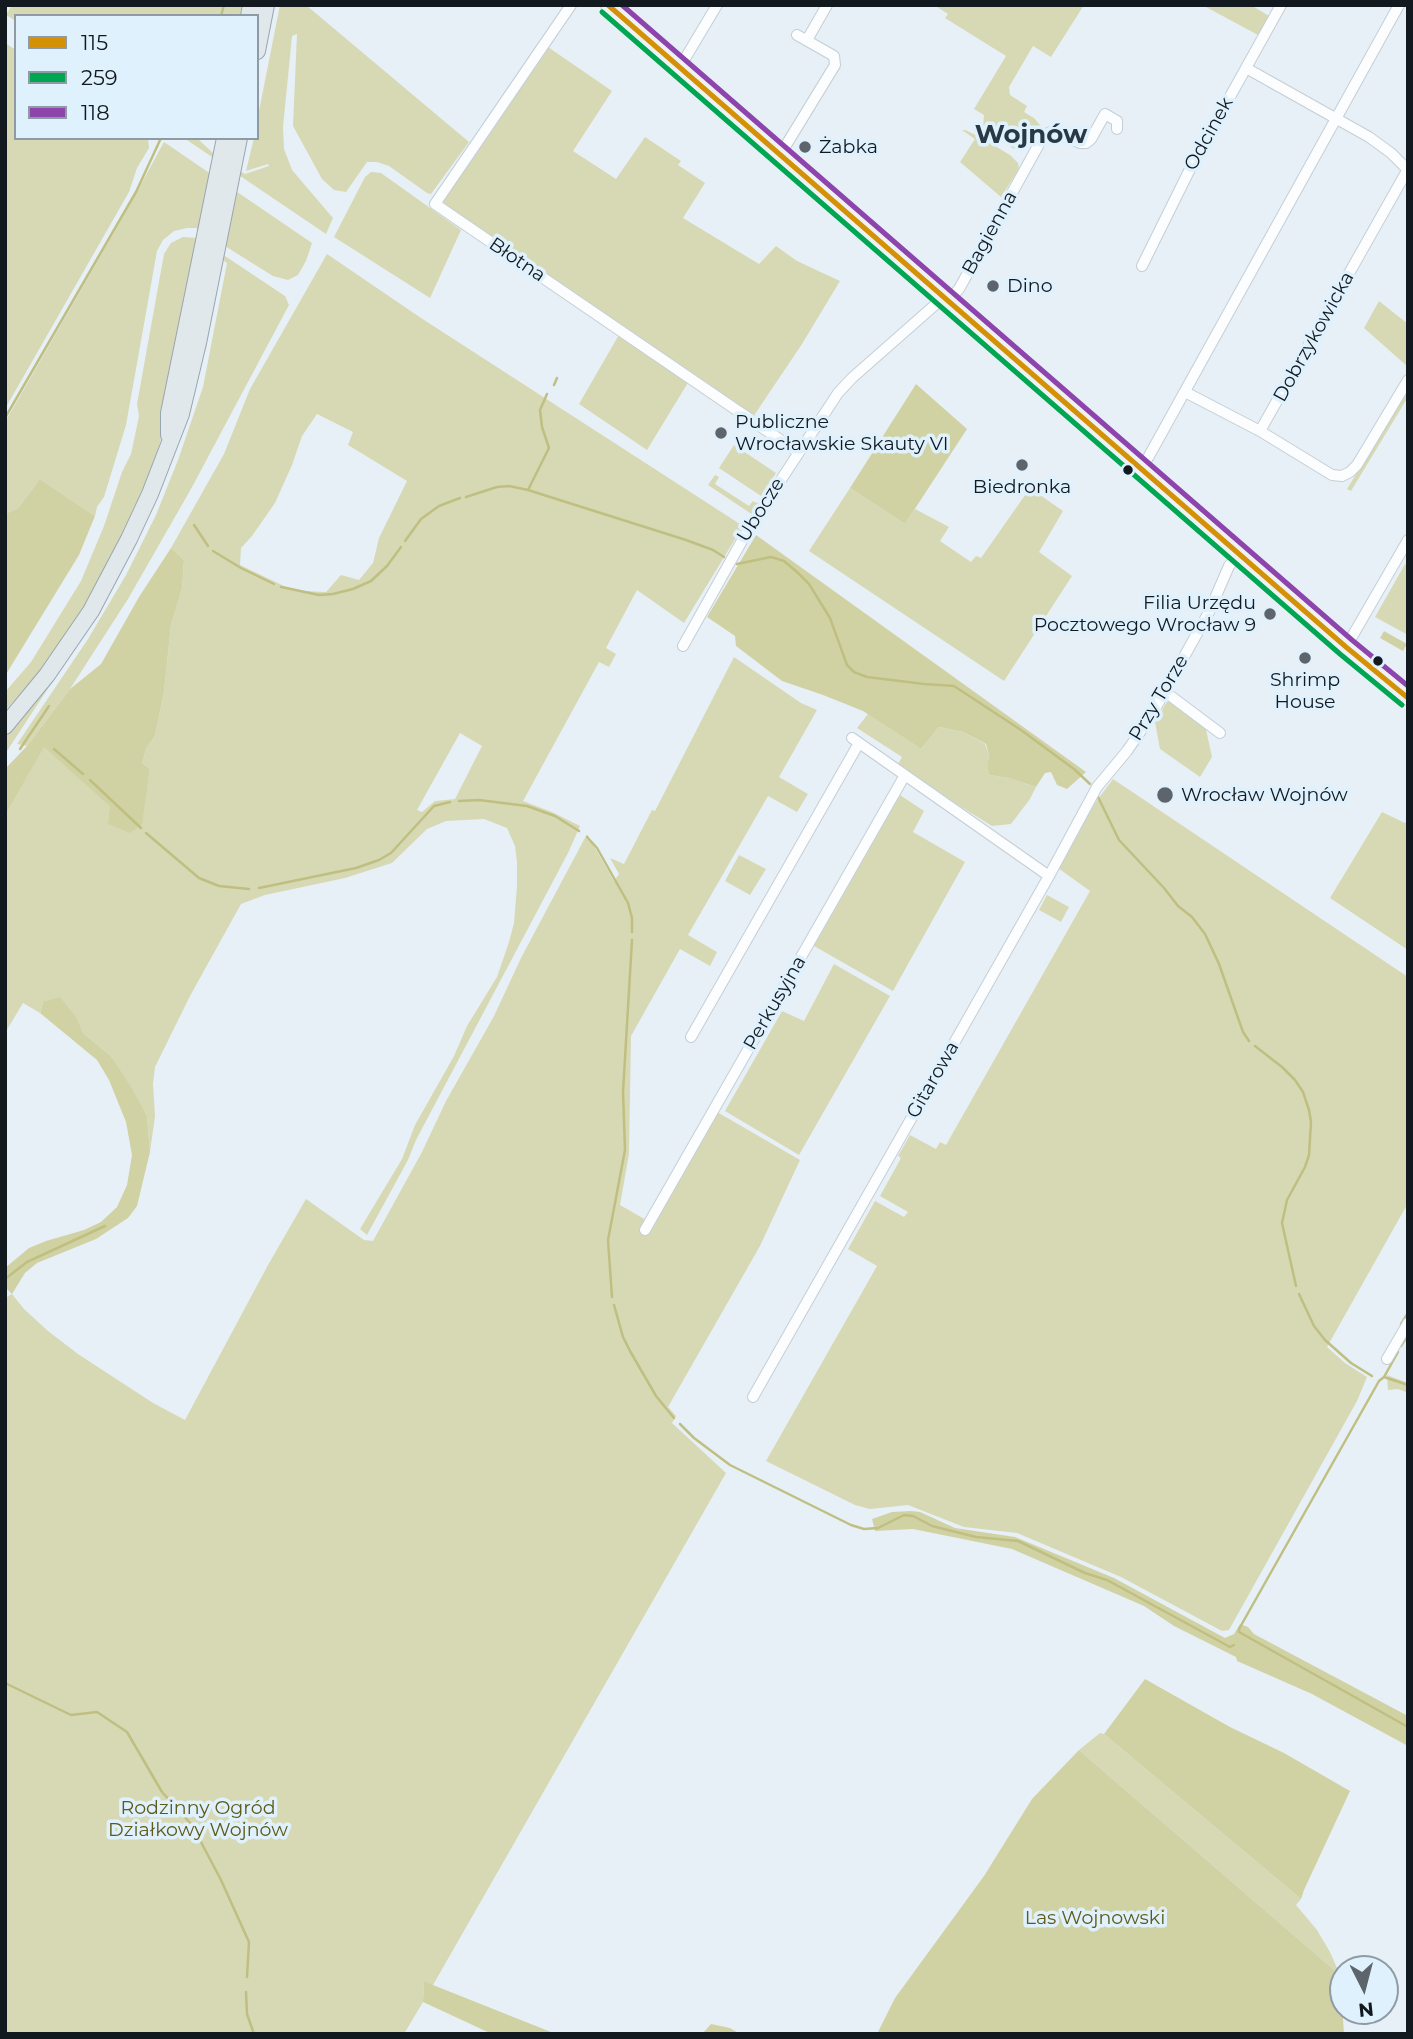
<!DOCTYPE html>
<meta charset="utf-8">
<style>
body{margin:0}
#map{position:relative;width:1413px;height:2039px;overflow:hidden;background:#e7f0f7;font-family:Montserrat,sans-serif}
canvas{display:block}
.frame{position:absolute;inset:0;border:7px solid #12191f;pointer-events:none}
.legend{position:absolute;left:14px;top:14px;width:245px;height:126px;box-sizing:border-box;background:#e0f1fe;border:2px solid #8e9ba5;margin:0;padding:9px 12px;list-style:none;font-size:21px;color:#12191f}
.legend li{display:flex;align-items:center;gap:14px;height:35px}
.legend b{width:35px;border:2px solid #8e9ba5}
.north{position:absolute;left:1329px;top:1955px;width:70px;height:70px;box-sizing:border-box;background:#e0f1fe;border:2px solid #8e9ba5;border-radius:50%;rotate:174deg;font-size:19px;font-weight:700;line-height:28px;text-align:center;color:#12191f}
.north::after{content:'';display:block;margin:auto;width:24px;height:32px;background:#5d646b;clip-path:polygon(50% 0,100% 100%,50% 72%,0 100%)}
</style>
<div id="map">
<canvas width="1413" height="2039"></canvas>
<div class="frame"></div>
<ul class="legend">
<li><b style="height:9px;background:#d59105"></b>115</li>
<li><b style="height:9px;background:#00a651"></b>259</li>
<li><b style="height:9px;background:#8e44ad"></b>118</li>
</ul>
<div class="north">N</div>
</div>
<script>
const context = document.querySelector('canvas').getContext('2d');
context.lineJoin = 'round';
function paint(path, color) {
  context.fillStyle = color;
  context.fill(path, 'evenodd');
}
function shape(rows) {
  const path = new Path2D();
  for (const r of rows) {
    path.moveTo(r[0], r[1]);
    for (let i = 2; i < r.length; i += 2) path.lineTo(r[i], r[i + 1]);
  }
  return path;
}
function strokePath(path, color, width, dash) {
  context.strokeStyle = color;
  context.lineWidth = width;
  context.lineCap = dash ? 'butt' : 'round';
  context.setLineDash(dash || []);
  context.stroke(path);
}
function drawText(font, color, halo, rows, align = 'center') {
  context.font = font + ' Montserrat,sans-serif';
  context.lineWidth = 7;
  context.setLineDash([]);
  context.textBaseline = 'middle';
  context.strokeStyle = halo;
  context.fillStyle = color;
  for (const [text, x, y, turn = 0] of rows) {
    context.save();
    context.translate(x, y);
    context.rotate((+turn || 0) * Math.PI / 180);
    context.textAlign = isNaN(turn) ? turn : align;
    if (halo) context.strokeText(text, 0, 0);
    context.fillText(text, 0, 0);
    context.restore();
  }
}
const green = shape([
 [12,5,245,5,243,16,16,16,16,21,6,15],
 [280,5,306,5,469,142,431,194,427,193,389,166,377,162,367,162,346,192,334,190,322,179,293,126,297,34,292,36,283,127,284,149,292,170,333,218,326,234,184,138,197,138,214,154,245,174,269,166,268,164,246,171,254,138,257,138,257,121],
 [934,5,1084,5,1051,57,1033,46,1009,87,1010,95,1027,106,1024,112,1034,118,1040,125,1036,138,1033,137,1027,145,1017,148,1016,150,987,133,983,128,984,115,974,109,1006,56,945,18,948,14],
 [1207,5,1251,5,1269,16,1258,35,1206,7],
 [5,43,16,50,16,138,148,138,149,148,137,168,129,192,5,409],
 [548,47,612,91,573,151,616,179,645,137,681,161,678,165,705,183,683,218,759,264,776,246,797,261,840,281,802,344,753,417,444,205,444,198],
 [962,130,965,130,980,137,1010,155,1018,163,1019,169,1001,197,960,162,975,139],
 [164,142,312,243,306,261,298,275,288,280,273,276,196,228,187,228,174,231,163,240,157,251,126,425,104,497,97,507,95,516,40,479,18,508,5,514,5,422,123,217],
 [371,172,381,173,461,230,430,298,334,237,365,177],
 [183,237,197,238,228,258,285,296,289,305,191,489,128,599,70,689,27,746,17,744,88,639,126,575,156,515,178,460,203,387,227,263,197,243,163,411,161,439,150,479,127,532,80,616,38,675,5,711,5,692,31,662,81,581,104,526,122,472,131,454,139,416,137,404,164,254,171,243],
 [327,254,421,318,743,526,684,623,637,590,606,648,616,654,609,667,599,662,523,801,552,812,580,826,568,853,416,1140,408,1160,367,1235,360,1229,402,1159,415,1125,454,1056,467,1026,497,977,509,942,514,923,517,886,517,862,515,846,507,828,484,819,446,821,427,829,392,863,345,878,265,895,241,904,190,996,155,1067,153,1084,155,1116,150,1152,147,1116,111,1056,83,1033,78,1020,43,1002,40,1013,23,1003,5,1033,5,816,44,746,110,807,147,788,150,769,142,763,147,747,155,736,164,692,171,625,182,589,184,560,171,548,224,454,250,389],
 [317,414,353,432,348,445,407,481,379,538,373,563,359,580,341,575,326,592,305,591,284,586,240,565,241,548,252,536,275,503,292,465,302,436],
 [460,733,482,746,455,799,435,801,422,812,417,810],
 [1379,301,1408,324,1408,367,1364,328],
 [620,333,689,381,647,450,579,404],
 [1408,390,1408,397,1351,491,1347,489],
 [734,445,776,473,761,496,719,468],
 [715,475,719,477,715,484,749,506,753,501,756,503,757,502,759,506,753,515,708,485],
 [850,488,905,524,915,509,949,527,940,541,971,562,976,556,981,558,1030,488,1063,511,1039,552,1072,576,1004,681,809,551],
 [1405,564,1408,566,1408,635,1375,617],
 [69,657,49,687,5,754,5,733],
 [734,657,801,703,817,710,779,777,808,794,797,812,768,796,688,935,717,952,710,966,680,949,631,1036,629,1154,620,1205,646,1220,717,1112,800,1160,760,1246,668,1407,676,1416,672,1423,726,1473,433,1985,424,1982,423,2002,404,2034,5,2034,5,1298,12,1294,24,1309,48,1331,78,1354,153,1403,185,1420,268,1265,306,1199,364,1240,373,1241,422,1152,446,1101,494,1016,521,958,587,834,614,881,619,874,610,858,624,864,652,810,655,811],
 [1169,698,1205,725,1212,757,1200,777,1160,749,1155,722],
 [868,714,921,749,939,727,963,732,985,744,989,755,987,768,989,775,1009,778,1036,787,1030,799,1011,824,992,826,958,805,898,764,902,757,857,728],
 [1113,779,1408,977,1408,1203,1327,1347,1345,1363,1367,1377,1357,1401,1229,1630,1222,1631,1121,1577,1017,1533,964,1527,908,1505,870,1509,855,1505,766,1461,877,1266,848,1249,875,1201,904,1217,908,1212,880,1196,901,1158,898,1156,910,1135,936,1149,940,1142,946,1145,1090,891,1058,868,1095,803],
 [900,795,924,811,913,832,965,862,893,991,814,946],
 [1382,812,1405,823,1408,819,1408,950,1330,898],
 [739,855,766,869,750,895,725,881],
 [1047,895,1069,907,1061,922,1039,910],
 [834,964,890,996,799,1155,725,1111,782,1011,804,1021],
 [1387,1375,1408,1383,1408,1393,1398,1389,1388,1390],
 [1100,1733,1104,1734,1301,1899,1296,1905,1317,1930,1330,1952,1340,1975,1079,1750]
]);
const forest = shape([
 [916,384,967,429,905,524,850,488],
 [40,479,95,516,79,555,5,676,5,514,18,508],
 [756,535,1086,772,1067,789,1057,785,1051,772,1045,773,1036,787,1009,778,989,775,987,768,989,755,986,744,963,732,939,727,921,749,863,711,823,695,782,681,736,646,735,636,707,617],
 [171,548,184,560,182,589,171,625,164,692,155,736,147,747,142,763,150,769,142,824,130,833,108,824,110,807,44,747,5,816,5,769,27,746,70,689,101,664,139,597],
 [1384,631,1407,644,1403,651,1380,638],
 [60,997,78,1020,83,1033,111,1056,131,1087,147,1116,150,1152,137,1206,128,1218,96,1239,37,1263,25,1273,12,1294,5,1287,5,1268,29,1248,46,1241,84,1230,101,1222,117,1207,127,1185,132,1155,126,1122,109,1080,97,1060,40,1013,43,1002],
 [911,1511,920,1512,955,1528,1015,1537,1114,1578,1225,1638,1234,1634,1240,1624,1248,1627,1254,1634,1408,1716,1408,1746,1312,1694,1237,1661,1236,1657,1174,1626,1144,1606,1012,1549,913,1529,875,1531,872,1519,892,1512],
 [1145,1679,1230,1727,1284,1753,1350,1791,1304,1890,1301,1899,1104,1734],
 [1079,1750,1340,1975,1344,2034,877,2034,895,1998,984,1876,1032,1799],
 [424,1981,433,1985,556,2034,492,2034,423,2002],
 [711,2024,730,2028,740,2034,702,2034]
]);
const stream = shape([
 [221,16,224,5],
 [554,385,557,378],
 [5,418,136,192,161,138],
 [528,490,549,448,542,427,540,410,547,394],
 [466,497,497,487,509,486,528,490,686,540,713,550,724,557],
 [194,525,208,546],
 [405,541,421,519,439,506,460,498],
 [213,551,241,568,274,584],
 [737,564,771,557,784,561,797,572,809,584,830,618,847,665,854,672,867,677,924,684,954,686,1021,730,1074,769,1090,784],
 [281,587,319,595,333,594,353,589,371,581,387,566,401,547],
 [5,746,6,746],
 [20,749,49,706],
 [54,749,83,774],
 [90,780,141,828],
 [1098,797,1119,840,1164,888,1178,906,1192,917,1205,934,1219,964,1243,1032,1249,1041],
 [459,801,479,800,527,806,555,816,579,831],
 [146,833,199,878,219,886,249,889],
 [587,837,597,848,628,903,632,918,632,932],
 [259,888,356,868,379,860,391,853,434,806,450,802],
 [1255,1046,1282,1067,1295,1080,1303,1092,1309,1110,1311,1122,1309,1155,1305,1167,1287,1200,1282,1223,1296,1286],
 [5,1279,27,1262,105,1226],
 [1299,1294,1314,1326,1325,1340,1351,1363,1372,1376],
 [612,1297,608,1240,625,1150,623,1092,632,940],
 [614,1305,623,1337,630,1351,656,1396,674,1418],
 [1401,1324,1408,1313],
 [1401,1346,1408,1335],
 [1398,1352,1384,1377,1379,1381,1239,1629,1239,1632,1408,1727],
 [1384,1377,1408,1385],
 [680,1424,694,1438,730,1465,851,1525,864,1529,878,1528,904,1515,913,1516,932,1526,976,1537,1018,1541,1085,1573,1107,1580,1230,1647,1234,1645],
 [5,1683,71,1715,97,1712,127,1732,162,1792,192,1825,221,1880,249,1942,247,1977],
 [246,1992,247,2014,254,2034]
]);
const minor = shape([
 [571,5,435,204,798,452],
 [807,40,827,5],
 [680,67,717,5],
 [1246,68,1369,137,1391,153,1408,170],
 [780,155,835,65,834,56,797,35],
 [1142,266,1192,165,1281,5],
 [948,301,959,289,1044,135,1053,131,1080,143,1086,143,1091,139,1105,114,1117,121,1117,129],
 [1185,392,1260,431,1332,475,1342,476,1350,472,1357,465,1408,380],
 [1260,431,1408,169],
 [1141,469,1149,456,1399,5],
 [683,646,748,530,838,393,852,378,944,297],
 [1346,647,1408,540],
 [1164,691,1220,733],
 [852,738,1049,876],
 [691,1037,859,743],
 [645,1230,905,775],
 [1387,1359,1408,1323],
 [753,1397,1049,876,1097,787,1127,751,1151,716,1209,612,1229,566,1239,554]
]);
const secondary = shape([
 [608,5,1346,647,1408,698]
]);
const primary = shape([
 [249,16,251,5],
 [257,51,266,5],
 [169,435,169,413,225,138],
 [5,726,47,675,91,611,129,539,150,494,181,414,198,343,239,138]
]);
const bus1 = shape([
 [608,5,1346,647,1408,698]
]);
const bus2 = shape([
 [602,12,1340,654,1402,705]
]);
const bus3 = shape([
 [622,5,1352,640,1408,686]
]);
const markers = [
 [805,147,7,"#5d646b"],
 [993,286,7,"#5d646b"],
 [721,433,7,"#5d646b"],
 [1022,465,7,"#5d646b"],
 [1128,470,6,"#12191f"],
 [1270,614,7,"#5d646b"],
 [1305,658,7,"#5d646b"],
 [1378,661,6,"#12191f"],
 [1165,795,9,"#5d646b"]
];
const streetNames = [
 ["Odcinek",1209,134,-61],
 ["Bagienna",990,233,-61],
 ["Błotna",517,260,34],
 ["Dobrzykowicka",1314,337,-61],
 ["Ubocze",761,510,-58],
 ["Przy Torze",1159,698,-59],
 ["Perkusyjna",775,1003,-60],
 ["Gitarowa",933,1080,-60]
];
const poiNames = [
 ["Żabka",819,147],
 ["Dino",1007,286],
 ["Publiczne",735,422],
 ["Wrocławskie Skauty VI",735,444],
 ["Biedronka",1022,487,"center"],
 ["Filia Urzędu",1256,603,"right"],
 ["Pocztowego Wrocław 9",1256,625,"right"],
 ["Shrimp",1305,680,"center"],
 ["House",1305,702,"center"],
 ["Wrocław Wojnów",1181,795]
];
const parkNames = [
 ["Rodzinny Ogród",198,1808],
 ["Działkowy Wojnów",198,1830],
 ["Las Wojnowski",1095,1918]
];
const districtNames = [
 ["Wojnów",1031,135]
];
paint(green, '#d7d9b4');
paint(forest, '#d1d2a3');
strokePath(stream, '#c0bf82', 2.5);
strokePath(minor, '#c6ced4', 12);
strokePath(secondary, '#c6ced4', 16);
strokePath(primary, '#98a6b0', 18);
strokePath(minor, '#fbfdfe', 10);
strokePath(secondary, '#eef2f4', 14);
strokePath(primary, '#e1e8ec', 16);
strokePath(bus1, '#d59105', 5);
strokePath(bus2, '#00a651', 5);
strokePath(bus3, '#8e44ad', 5);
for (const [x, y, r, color] of markers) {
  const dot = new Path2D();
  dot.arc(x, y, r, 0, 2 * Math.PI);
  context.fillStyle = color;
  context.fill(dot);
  strokePath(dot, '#e0f1fe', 2.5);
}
drawText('19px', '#12191f', '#e0f1fe', streetNames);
drawText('19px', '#12191f', '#e0f1fe', poiNames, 'left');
drawText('19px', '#5f5a18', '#e0f1fe', parkNames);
drawText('bold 26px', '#283844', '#e0f1fe', districtNames);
</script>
